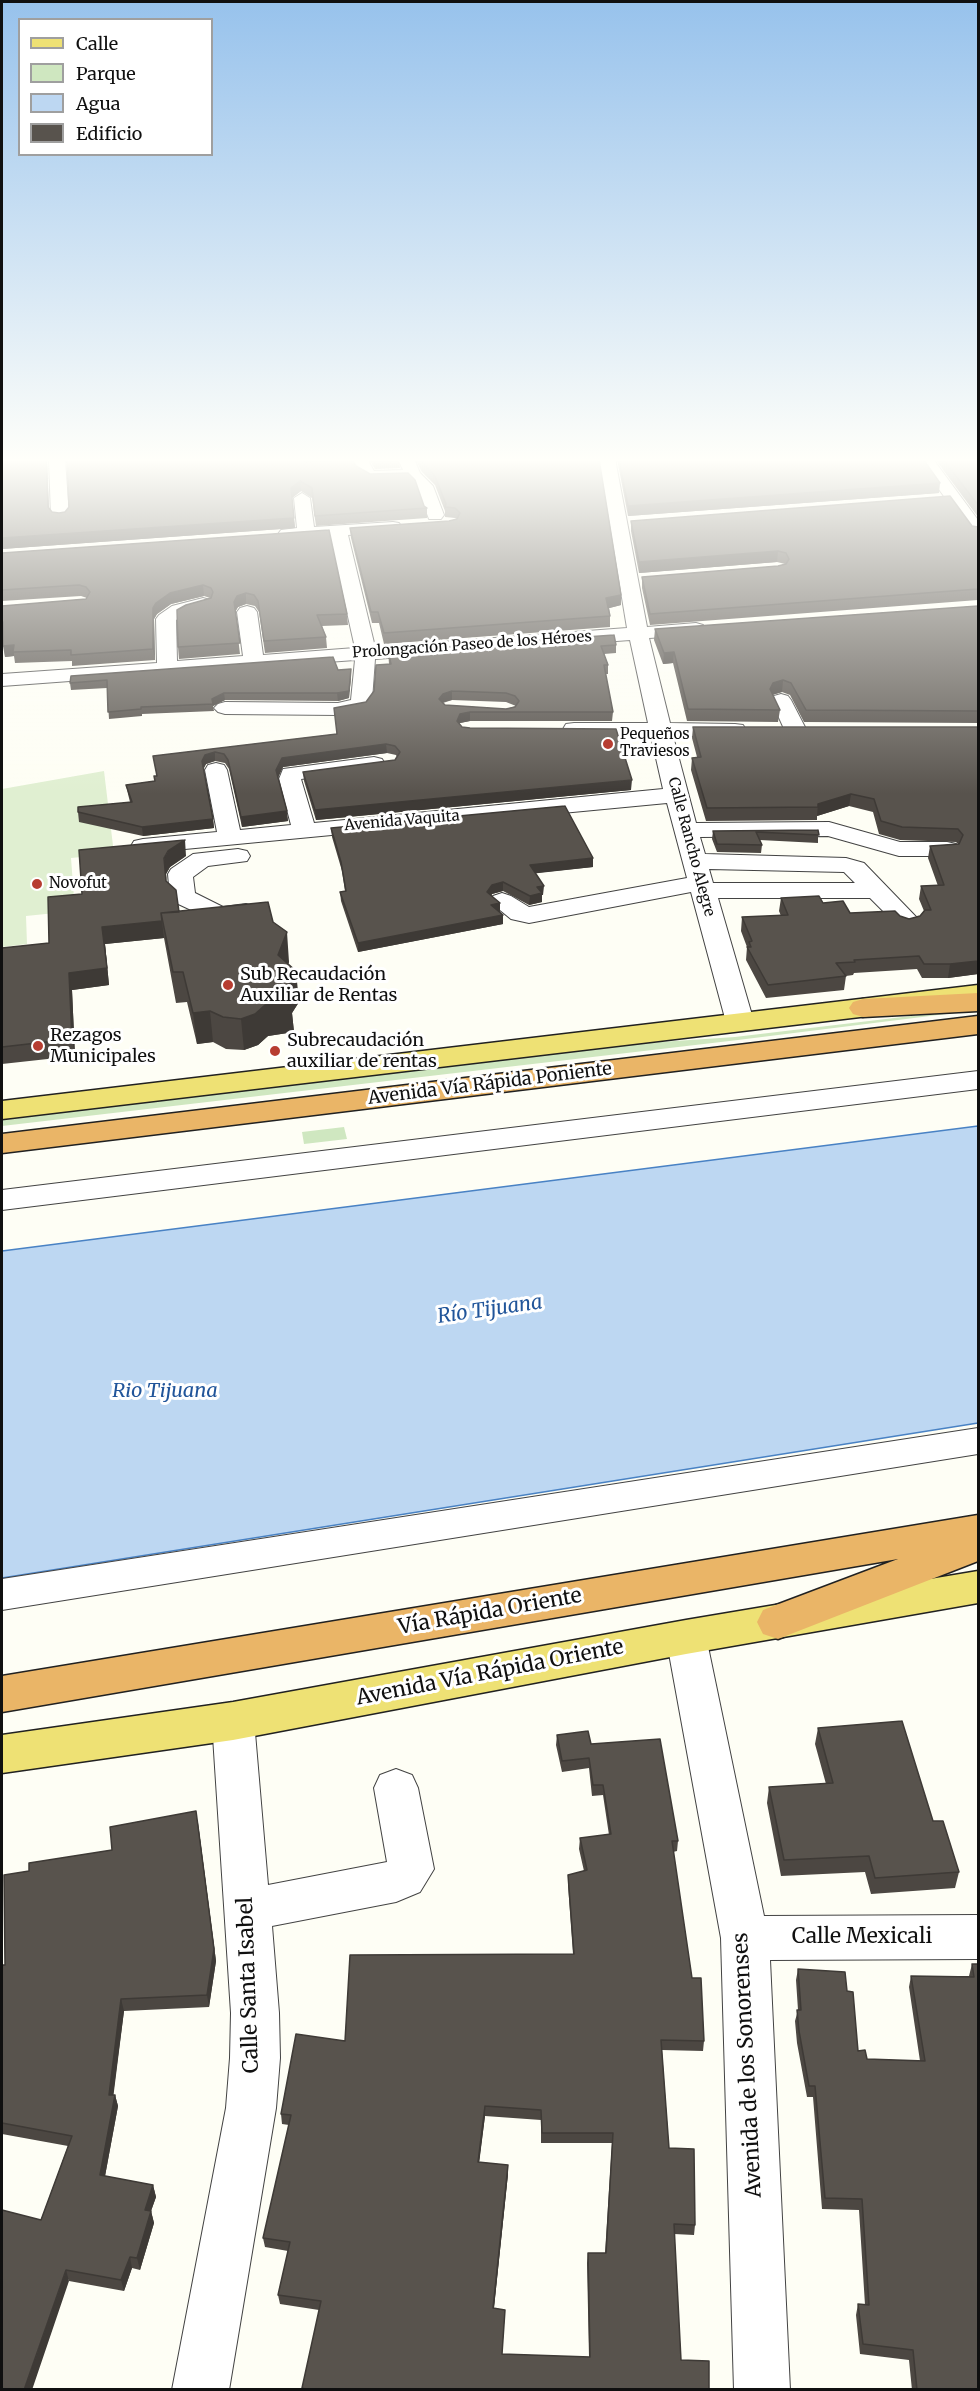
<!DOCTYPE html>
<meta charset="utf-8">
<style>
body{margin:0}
#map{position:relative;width:980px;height:2391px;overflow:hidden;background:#fefef5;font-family:Merriweather,serif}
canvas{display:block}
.frame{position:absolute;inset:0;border:3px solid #101010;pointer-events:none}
.legend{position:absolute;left:18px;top:18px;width:195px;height:138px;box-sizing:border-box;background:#fff;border:2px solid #9f9f9f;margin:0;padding:8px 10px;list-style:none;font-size:18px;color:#101010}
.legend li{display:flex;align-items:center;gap:12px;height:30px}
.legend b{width:30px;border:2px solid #9f9f9f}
</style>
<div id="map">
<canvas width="980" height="2391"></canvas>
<div class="frame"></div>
<ul class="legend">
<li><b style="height:8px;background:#eee174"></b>Calle</li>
<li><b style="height:16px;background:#cfe7c0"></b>Parque</li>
<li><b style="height:16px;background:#bdd7f2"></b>Agua</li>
<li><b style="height:16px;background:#58534d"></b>Edificio</li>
</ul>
</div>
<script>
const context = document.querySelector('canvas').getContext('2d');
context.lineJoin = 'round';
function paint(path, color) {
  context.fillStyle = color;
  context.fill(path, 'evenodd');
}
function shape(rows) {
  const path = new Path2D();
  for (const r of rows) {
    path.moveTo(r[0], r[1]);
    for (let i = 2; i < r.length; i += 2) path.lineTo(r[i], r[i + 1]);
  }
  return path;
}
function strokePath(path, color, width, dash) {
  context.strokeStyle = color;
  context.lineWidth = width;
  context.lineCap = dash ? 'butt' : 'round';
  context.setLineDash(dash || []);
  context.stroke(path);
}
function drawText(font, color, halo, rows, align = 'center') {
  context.font = font + ' Merriweather,serif';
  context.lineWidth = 6;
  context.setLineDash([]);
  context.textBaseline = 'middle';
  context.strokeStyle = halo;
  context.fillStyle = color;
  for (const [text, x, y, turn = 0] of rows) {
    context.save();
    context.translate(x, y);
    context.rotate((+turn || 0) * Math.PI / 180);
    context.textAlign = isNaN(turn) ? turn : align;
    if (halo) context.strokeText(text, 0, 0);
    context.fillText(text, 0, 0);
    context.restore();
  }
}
const green = shape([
 [978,1008,978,1010,738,1040,2,1126,2,1120,154,1098,585,1047,735,1037],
 [344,1127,347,1139,304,1144,302,1132]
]);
const pitch = shape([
 [104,771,114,854,71,858,75,911,26,916,27,944,2,947,2,789]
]);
const water = shape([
 [978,1126,978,1423,2,1578,2,1251,978,1126]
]);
const minor = shape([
 [49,459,65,459,69,516,66,520,60,521,54,520,51,516,49,459],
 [351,459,367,459,374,471,403,470,398,459,414,459,420,473,433,486,444,515,441,519,429,519,417,488,408,479,364,479,356,471,351,459],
 [599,459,615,459,647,627,696,623,703,625,706,629,703,633,696,635,649,638,670,723,735,724,743,725,746,730,743,735,735,736,673,736,696,823,829,822,900,842,947,842,956,844,959,849,956,854,947,856,899,856,828,836,700,837,705,854,846,858,864,863,921,922,917,927,908,930,899,927,870,898,718,898,754,1022,750,1028,740,1030,730,1028,726,1022,691,892,529,923,511,919,489,901,493,896,502,893,511,896,529,907,687,878,667,803,143,853,134,851,131,846,134,841,143,839,217,832,205,770,208,765,216,763,224,765,227,770,240,830,291,825,279,779,283,769,374,757,382,759,385,764,382,769,301,779,314,823,663,789,651,736,574,735,566,734,563,729,566,724,574,723,648,723,630,640,375,659,372,700,365,709,338,715,225,714,218,712,214,708,218,704,225,702,338,703,351,700,355,660,2,686,2,674,157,663,156,619,159,615,172,606,203,598,210,600,212,604,210,608,186,614,176,620,177,661,243,656,237,612,240,608,247,606,254,608,257,612,263,655,355,648,330,536,287,539,281,538,278,534,281,530,297,528,294,498,302,493,310,498,314,527,393,522,399,523,402,527,399,531,393,532,348,535,375,647,627,628,599,459],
 [709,869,844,872,855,883,713,883,709,869],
 [917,459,933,459,978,520,978,536,972,535,917,459],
 [781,694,788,696,791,700,807,731,804,736,796,737,788,736,785,731,771,700,774,696,781,694],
 [238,849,247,851,250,856,247,861,208,866,193,877,195,893,223,907,246,904,255,907,259,912,255,917,219,923,174,902,170,897,168,874,171,869,193,854,238,849],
 [978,1071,978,1089,2,1210,2,1190,978,1071],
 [978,1428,978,1454,2,1610,2,1579,978,1428],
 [686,1621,700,1625,706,1637,764,1916,978,1915,978,1959,770,1960,790,2390,734,2390,721,1938,666,1637,672,1625,686,1621],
 [233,1703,248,1708,254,1721,268,1885,387,1862,374,1788,380,1775,396,1769,412,1775,418,1788,434,1869,420,1892,396,1902,272,1926,279,2013,280,2058,276,2108,229,2390,172,2390,226,2108,230,2058,231,2013,212,1721,218,1708,233,1703]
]);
const major = shape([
 [978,985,978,1003,2,1119,2,1101,978,985],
 [978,1571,978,1603,686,1654,233,1740,2,1773,2,1735,233,1702,686,1620,978,1571]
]);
const highway = shape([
 [978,993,978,1011,863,1017,853,1014,849,1008,853,1002,863,999,978,993],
 [978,1016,978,1034,2,1153,2,1134,978,1016],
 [978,1515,978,1561,778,1639,763,1634,757,1622,763,1610,898,1559,2,1712,2,1676,978,1515]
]);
const wall = shape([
 [2,459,47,459,49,509,52,512,59,513,304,460,306,462,356,466,424,506,427,508,427,518,316,526,312,498,301,491,292,498,295,528,2,549],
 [369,459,399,459,400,468,375,469],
 [415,459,599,459,621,605,609,608,610,616,610,627,384,644,379,623,372,623,351,538,350,528,449,521,457,519,455,518,445,517,445,511,435,485,422,472],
 [617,459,923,459,939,493,628,516],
 [935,459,978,459,978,517],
 [631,521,972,526,978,527,978,600,650,625,642,588,642,577,778,566,785,564,777,562,639,573,631,531],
 [329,530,347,614,348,625,322,626,326,637,327,648,265,653,259,612,255,606,246,604,238,607,235,612,240,654,179,659,178,647,210,598,204,596,171,604,157,614,154,619,155,660,72,666,72,661,15,663,14,656,5,657,3,632,2,632,2,606,86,599,87,598,81,596,2,601,2,603,2,553],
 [978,606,978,723,804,722,790,695,782,692,772,695,780,710,778,722,687,721,673,663,663,664,654,640,655,629],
 [616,645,616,653,604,654,608,665,608,674,605,674,613,712,612,721,470,721,460,723,459,724,462,727,631,790,316,820,304,781,303,772,395,760,397,757,396,755,387,753,283,767,278,777,288,821,242,827,229,769,225,763,215,761,206,764,203,769,213,819,214,828,143,836,79,822,78,812,130,802,128,794,126,785,155,781,157,776,153,756,336,734,366,702,374,691,389,664,388,651],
 [452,700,506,702,516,706,506,709,445,705,443,703],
 [338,670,351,676,349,698,338,701,225,700,213,706,214,711,142,714,142,716,109,719,107,688,71,690,70,683,71,676],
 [693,727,978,727,978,974,948,978,922,978,917,969,854,973,853,975,846,976,844,990,766,998,746,960,747,947,741,931,742,917,781,916,779,911,781,898,823,903,850,913,900,916,909,919,920,916,924,911,919,899,921,886,938,886,928,858,930,846,958,844,956,842,900,840,879,834,873,812,849,806,817,816,817,820,706,821,691,770,692,758,697,757,692,738],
 [331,828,593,867,535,873,543,895,542,895,542,902,529,905,503,891,492,894,491,896,500,912,503,915,503,924,358,952,341,901,340,892,345,891,342,871,332,837],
 [818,830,818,843,760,840,762,845,761,853,717,852,712,839,713,831],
 [186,856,170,867,166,874,166,882,179,912,273,922,289,962,288,964,299,1002,292,1013,294,1032,268,1036,258,1045,244,1050,226,1049,213,1042,197,1044,187,1002,176,1003,164,938,105,944,109,985,72,990,75,1056,2,1064,2,948,49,943,82,894],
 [818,1728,933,1821,959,1872,955,1888,871,1894,865,1872,781,1876,767,1803,769,1787,826,1784,815,1744],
 [557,1735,591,1744,678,1841,677,1851,673,1852,692,1978,704,2041,703,2051,662,2050,669,2148,695,2225,694,2235,674,2234,681,2360,709,2390,302,2390,319,2310,280,2304,278,2295,288,2251,265,2247,263,2238,289,2125,282,2124,281,2114,345,2041,573,1954,568,1885,568,1875,584,1871,579,1849,580,1838,609,1835,603,1795,592,1796,589,1768,562,1772,556,1745],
 [485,2116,541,2120,541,2143,612,2143,605,2253,588,2253,587,2263,589,2357,502,2354,505,2310,494,2308,508,2174,508,2165,479,2162],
 [198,1823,216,1961,209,2007,124,2011,113,2095,115,2095,118,2106,105,2176,153,2185,156,2197,151,2211,154,2223,140,2270,132,2268,124,2291,69,2281,41,2220,68,2146,2,2134,2,1965,5,1965,29,1871,112,1850],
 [972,1964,978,1964,978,2390,912,2390,909,2360,860,2354,856,2315,858,2304,865,2305,859,2210,822,2209,813,2097,807,2097,797,2043,795,2021,798,2010,796,1980,798,1969,847,1991,858,2051,867,2059,920,2061,909,1987,911,1976,969,1976]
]);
const shadedWall = shape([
 [46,459,47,459,49,517,48,507],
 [300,481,301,491,292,498,291,488],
 [940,483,939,493,628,516,628,506],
 [294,518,295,528,2,549,2,551,2,538],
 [778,551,777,562,639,573,639,562],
 [203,585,204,596,171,604,157,614,154,619,155,660,153,649,153,608,156,603,170,593],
 [246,593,246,604,238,607,235,612,234,602,237,596],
 [621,595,621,605,606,609,606,598],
 [14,645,14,656,5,657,3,646],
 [674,652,673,663,663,664,664,653],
 [351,669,351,676,349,698,338,701,337,693],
 [783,680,782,692,772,695,770,689,773,683],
 [452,691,452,700,443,702,439,708,439,699,443,694],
 [224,693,225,700,213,706,212,699],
 [470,712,470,721,460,723,457,730,457,721,460,714],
 [386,744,387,753,283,767,277,780,276,770,282,758],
 [215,752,215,761,206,764,203,770,202,761,205,755],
 [632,780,631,790,316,820,315,810],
 [851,794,849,806,817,816,818,804],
 [287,811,288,821,242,827,241,817],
 [213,819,214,828,143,836,142,827],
 [185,840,186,856,170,867,166,874,168,897,164,858,168,851],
 [593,858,593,867,530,874,530,865],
 [503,882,503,891,492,894,487,901,487,892,492,885],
 [544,886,543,895,542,895,542,902,529,905,530,896,537,887],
 [500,903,500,913,491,905],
 [503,915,503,924,358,952,358,943],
 [162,921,164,938,105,944,109,985,72,990,75,1056,72,1039,69,973,102,927],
 [287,932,289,962,280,986,278,955],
 [978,961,978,974,948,978,950,964],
 [296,971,299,1002,292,1013,294,1032,268,1036,258,1045,244,1050,241,1019,287,988],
 [210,1011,213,1042,197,1044,193,1013],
 [198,1823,216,1961,209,2007,207,1995],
 [121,1999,124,2011,112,2107,109,2095],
 [115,2095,118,2106,103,2187,100,2175],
 [485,2106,485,2116,478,2172,478,2162],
 [508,2165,508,2174,493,2317,493,2308],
 [153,2185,156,2197,147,2222,145,2210],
 [151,2211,154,2223,140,2270,137,2258],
 [130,2257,132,2268,124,2291,121,2280],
 [66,2270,69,2281,32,2390,24,2390]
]);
const building = shape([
 [2,459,46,459,48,507,52,512,59,513,65,512,69,507,67,459,302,459,306,462,352,459,356,466,370,474,408,473,415,480,424,506,427,508,315,516,312,488,300,481,291,488,294,518,2,538,2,459],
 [420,459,599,459,621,595,606,598,610,616,384,633,378,612,371,612,350,528,449,521,457,519,460,513,455,508,445,507,446,504,435,476,422,462,420,459],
 [619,459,923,459,940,483,628,506,619,459],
 [943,459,978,459,978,505,943,459],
 [950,496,972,526,978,527,978,589,650,614,642,577,778,566,786,564,789,559,786,553,778,551,639,562,631,521,950,496],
 [329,530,347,614,317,615,326,637,264,641,258,601,254,595,246,593,237,596,234,602,240,643,178,647,177,610,186,605,211,598,213,592,211,588,203,585,170,593,156,603,153,608,153,649,71,655,71,650,13,652,14,645,3,646,3,622,2,621,2,606,86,599,90,592,86,587,79,585,2,590,2,553,329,530],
 [978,606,978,711,806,710,791,683,783,680,773,683,770,689,780,710,688,709,674,652,664,653,655,629,978,606],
 [614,635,616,645,601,646,608,665,604,665,613,712,470,712,460,714,457,721,462,727,470,728,616,729,632,780,315,810,303,772,395,760,400,752,395,746,386,744,282,758,276,770,287,811,241,817,228,760,224,754,215,752,205,755,202,761,213,819,142,827,78,812,78,807,132,802,126,785,155,781,154,776,157,776,153,756,337,734,334,708,366,702,374,691,376,665,391,664,388,651,614,635],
 [452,691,506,693,515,696,519,701,515,707,506,709,445,705,439,699,443,694,452,691],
 [333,657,338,670,351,669,349,691,337,693,224,693,212,699,213,704,141,707,141,709,108,712,107,680,70,683,71,676,333,657],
 [693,727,978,727,978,961,950,964,924,964,919,956,854,960,855,962,836,963,846,976,768,985,747,947,751,947,749,942,752,941,742,917,788,915,781,898,819,896,823,903,843,901,850,913,895,911,900,916,909,919,920,916,925,910,931,910,921,886,944,885,930,846,959,844,963,835,958,829,902,827,881,821,874,799,851,794,818,804,818,807,707,808,692,758,701,757,693,727],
 [565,806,593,858,530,865,544,886,537,887,542,893,530,896,503,882,492,885,487,892,500,903,491,905,503,915,358,943,340,892,346,891,341,862,331,828,565,806],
 [818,830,819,835,756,832,762,845,717,844,713,831,818,830],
 [185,840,168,851,164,858,166,881,176,890,179,912,161,913,162,921,102,927,107,968,69,973,72,1039,2,1047,2,948,49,943,48,897,82,894,79,850,185,840],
 [268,902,273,922,287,932,278,955,296,971,287,988,292,1001,265,1005,255,1014,241,1019,223,1017,210,1011,193,1013,183,972,173,972,161,913,268,902],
 [902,1721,933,1821,943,1821,959,1872,875,1878,869,1856,784,1860,769,1787,833,1783,818,1728,902,1721],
 [588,1731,591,1744,660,1739,678,1841,672,1841,692,1978,701,1978,704,2041,661,2040,669,2148,694,2149,695,2225,674,2224,681,2360,709,2361,709,2390,308,2390,302,2388,321,2301,278,2295,290,2242,263,2238,291,2115,281,2114,296,2034,345,2041,350,1955,574,1954,568,1875,587,1870,580,1838,611,1834,603,1785,593,1785,589,1758,562,1761,557,1735,588,1731],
 [485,2106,541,2110,542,2133,613,2133,606,2253,588,2253,590,2357,502,2354,505,2310,493,2308,508,2165,478,2162,485,2106],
 [196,1811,214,1949,207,1995,121,1999,109,2095,115,2095,100,2175,153,2185,145,2210,151,2211,137,2258,130,2257,121,2280,66,2270,24,2390,2,2390,2,2210,41,2220,72,2136,2,2123,2,1965,5,1965,4,1875,29,1871,29,1863,112,1850,110,1827,196,1811],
 [972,1964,978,1964,978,2390,917,2390,913,2350,863,2344,858,2304,869,2305,862,2199,825,2198,815,2086,809,2086,799,2031,797,2010,801,2010,798,1969,845,1972,847,1991,853,1992,858,2051,865,2050,867,2059,925,2061,911,1976,974,1977,972,1964]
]);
const markers = [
 [608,744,6,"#b73d31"],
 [37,884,6,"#b73d31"],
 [228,985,6,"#b73d31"],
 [38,1046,6,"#b73d31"],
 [275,1051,6,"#b73d31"]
];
const farStreetnames = [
 ["Prolongación Paseo de los Héroes",472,645,-4],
 ["Avenida Vaquita",402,821,-5],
 ["Calle Rancho Alegre",691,847,75]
];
const farPoinames = [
 ["Pequeños",620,735],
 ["Traviesos",620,752],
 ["Novofut",49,884]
];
const poiNames = [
 ["Sub Recaudación",240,975],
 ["Auxiliar de Rentas",240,996],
 ["Rezagos",50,1036],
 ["Municipales",50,1057],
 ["Subrecaudación",287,1041],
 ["auxiliar de rentas",287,1062]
];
const streetNames = [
 ["Avenida Vía Rápida Poniente",490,1084,-7]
];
const waterNames = [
 ["Río Tijuana",490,1310,-8],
 ["Rio Tijuana",165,1391]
];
const nearStreetnames = [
 ["Vía Rápida Oriente",490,1612,-10],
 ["Avenida Vía Rápida Oriente",490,1673,-11],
 ["Calle Mexicali",862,1937],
 ["Calle Santa Isabel",249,1985,-92],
 ["Avenida de los Sonorenses",748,2065,-93]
];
paint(green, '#cfe7c0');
paint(pitch, '#e0efd1');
paint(water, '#bdd7f2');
strokePath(water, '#4982c4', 1.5);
strokePath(minor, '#434343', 2);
strokePath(major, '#212121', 3);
strokePath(highway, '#212121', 3);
paint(minor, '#fff');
paint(major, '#eee174');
paint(highway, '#eab567');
paint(wall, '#4c4742');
paint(shadedWall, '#3e3a36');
paint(building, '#58534d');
strokePath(building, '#3e3a36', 1.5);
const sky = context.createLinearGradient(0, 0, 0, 794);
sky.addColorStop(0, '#97c2ec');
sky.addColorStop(0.58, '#fffffa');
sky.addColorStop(1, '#fffffa00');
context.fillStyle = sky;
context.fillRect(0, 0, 980, 794);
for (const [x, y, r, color] of markers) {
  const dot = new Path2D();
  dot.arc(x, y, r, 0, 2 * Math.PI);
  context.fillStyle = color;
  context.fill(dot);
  strokePath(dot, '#fff', 2);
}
drawText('15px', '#101010', '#fff', farStreetnames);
drawText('15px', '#101010', '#fff', farPoinames, 'left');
drawText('18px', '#101010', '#fff', poiNames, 'left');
drawText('18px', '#101010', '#fff', streetNames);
drawText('italic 20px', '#21559a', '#fff', waterNames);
drawText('21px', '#101010', '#fff', nearStreetnames);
</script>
